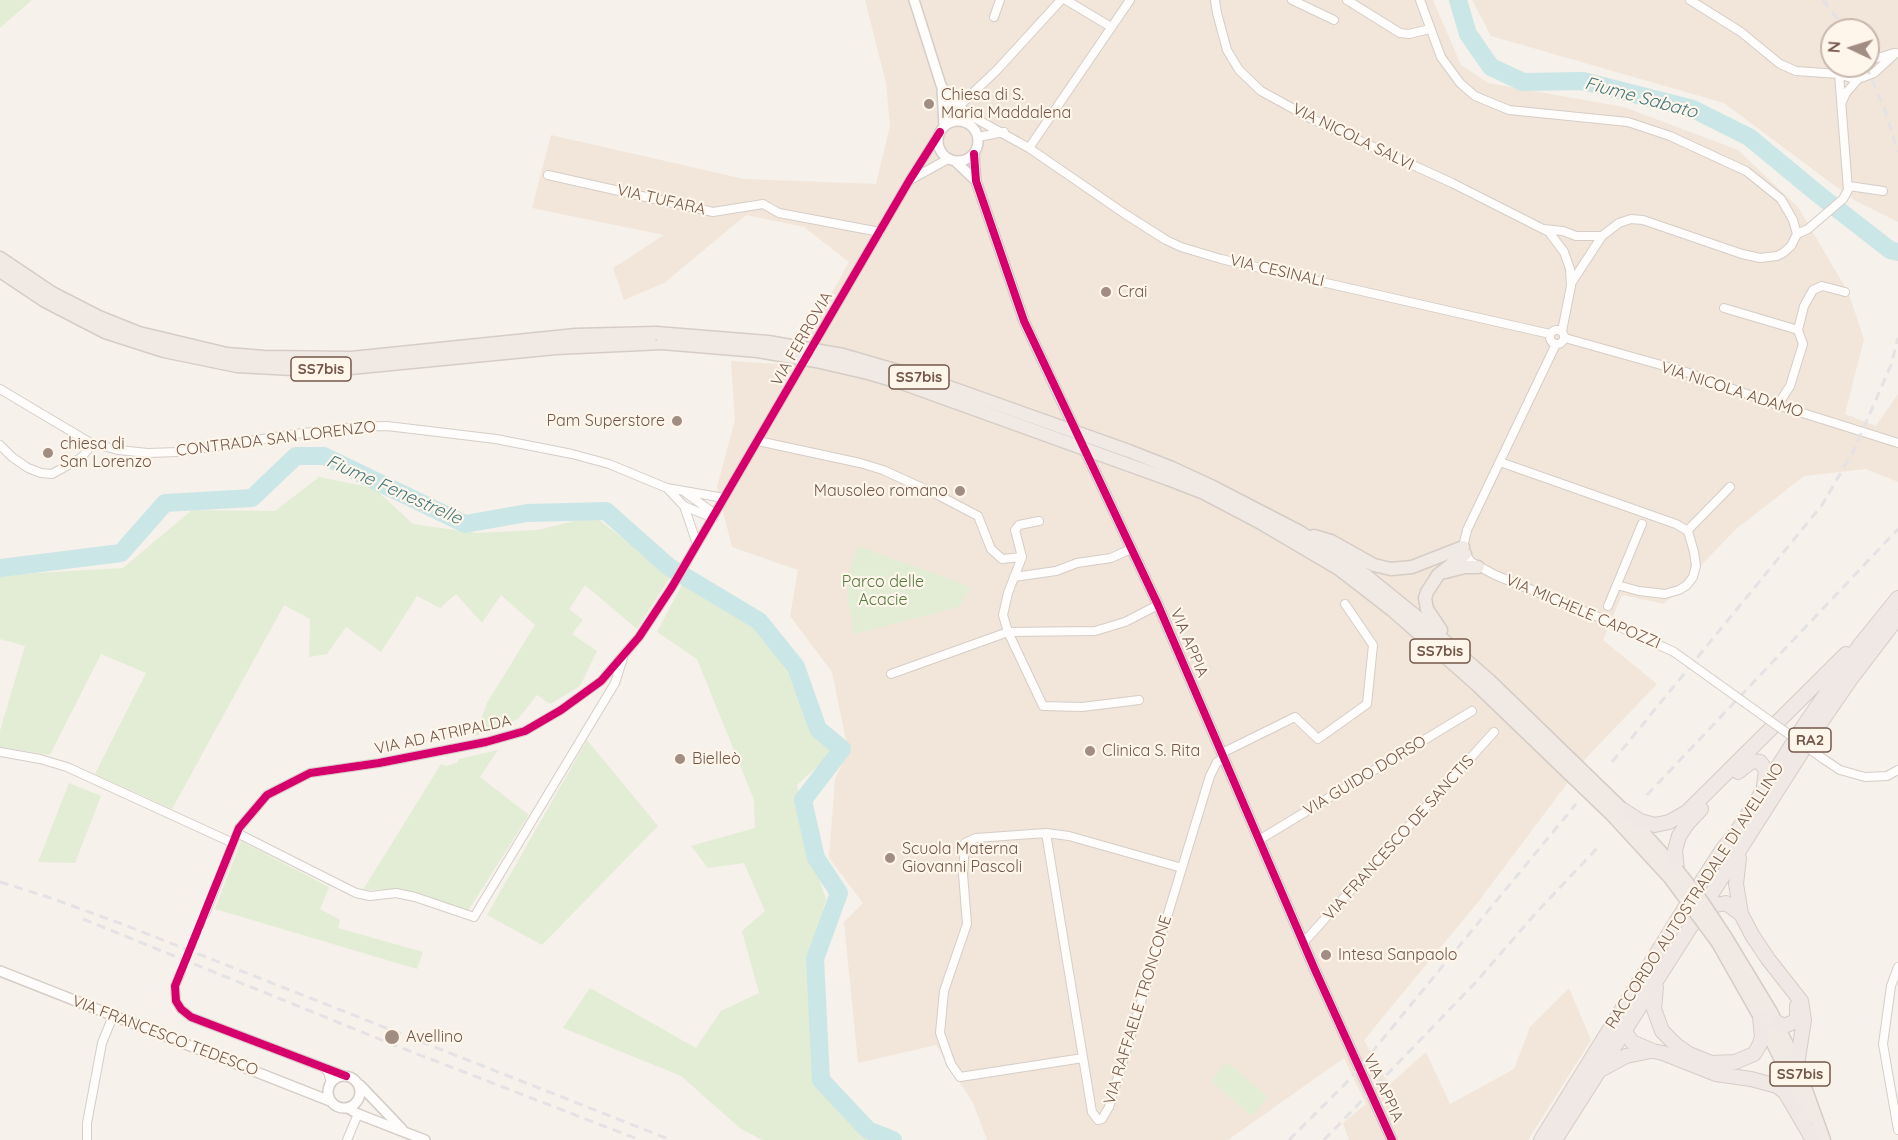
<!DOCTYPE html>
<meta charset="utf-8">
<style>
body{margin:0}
#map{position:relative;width:1898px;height:1140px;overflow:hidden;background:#f6f1ea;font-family:Quicksand,sans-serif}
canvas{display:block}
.north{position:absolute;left:1820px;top:18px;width:60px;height:60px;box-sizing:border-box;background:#fff6eb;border:2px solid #c7b6ab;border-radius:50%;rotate:274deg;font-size:16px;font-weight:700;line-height:24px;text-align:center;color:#74574a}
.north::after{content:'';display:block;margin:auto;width:21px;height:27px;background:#a28d82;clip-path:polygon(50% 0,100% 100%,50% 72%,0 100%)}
</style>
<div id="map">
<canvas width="1898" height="1140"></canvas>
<div class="north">N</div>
</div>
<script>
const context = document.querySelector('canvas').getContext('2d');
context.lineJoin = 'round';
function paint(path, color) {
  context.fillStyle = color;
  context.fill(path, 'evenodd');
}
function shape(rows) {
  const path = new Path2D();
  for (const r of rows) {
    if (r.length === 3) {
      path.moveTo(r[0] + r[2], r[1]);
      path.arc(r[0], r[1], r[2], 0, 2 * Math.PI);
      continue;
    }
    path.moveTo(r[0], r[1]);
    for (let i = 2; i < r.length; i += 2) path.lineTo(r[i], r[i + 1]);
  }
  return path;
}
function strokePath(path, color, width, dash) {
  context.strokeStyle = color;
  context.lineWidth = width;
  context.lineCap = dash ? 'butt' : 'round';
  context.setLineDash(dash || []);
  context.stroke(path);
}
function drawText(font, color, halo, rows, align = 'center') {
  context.font = font + ' Quicksand,sans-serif';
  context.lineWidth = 4.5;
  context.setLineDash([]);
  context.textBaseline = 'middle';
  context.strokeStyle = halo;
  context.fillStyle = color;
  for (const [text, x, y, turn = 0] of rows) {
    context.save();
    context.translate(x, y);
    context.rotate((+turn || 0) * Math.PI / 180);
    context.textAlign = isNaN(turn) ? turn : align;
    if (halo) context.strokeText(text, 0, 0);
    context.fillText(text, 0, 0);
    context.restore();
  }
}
const residential = shape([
 [865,0,1433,0,1461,65,1488,83,1624,107,1738,150,1798,207,1849,294,1864,339,1845,414,1876,426,1898,394,1898,482,1866,469,1804,476,1736,529,1664,604,1622,595,1603,640,1657,684,1587,757,1478,902,1364,1040,1389,1085,1426,1052,1450,1104,1514,1069,1530,1027,1569,988,1591,1040,1528,1140,1349,1140,1343,1123,1366,1104,1344,1058,1228,1140,987,1140,973,1103,936,1045,858,1063,844,922,863,903,829,858,835,780,848,750,832,672,790,616,798,570,732,547,717,487,735,420,731,361,792,365,849,262,804,227,746,215,664,283,624,300,613,268,664,235,532,208,551,135,744,179,876,184,890,126,886,83],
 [1472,0,1898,0,1898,222,1854,200,1724,103,1491,36],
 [1832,30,1868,30,1868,66,1832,66]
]);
const green = shape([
 [0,0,32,0,0,28],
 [319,477,374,488,413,524,476,533,538,530,594,516,671,576,637,629,585,585,569,609,583,620,572,634,597,651,580,686,550,704,537,695,518,719,475,736,487,703,535,625,501,595,482,623,456,594,440,608,417,596,381,652,346,627,327,654,309,657,310,619,284,605,172,809,95,774,146,673,101,654,50,755,0,747,0,731,25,646,0,639,0,575,123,568,192,510,275,511],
 [858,546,971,587,959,607,854,634,847,596,848,576],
 [684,581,755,624,792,666,815,730,835,750,797,785,811,855,826,899,810,956,818,1079,865,1129,889,1140,762,1140,740,1128,681,1076,563,1028,590,988,696,1048,721,1011,759,993,742,931,765,911,744,863,708,868,691,846,755,828,754,800,697,659,657,632],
 [587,740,658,826,542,945,487,915],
 [498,750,480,777,529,815,468,911,419,895,394,889,363,890,441,764,446,766,457,763,459,759],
 [69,783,101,796,75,863,38,862],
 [241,841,329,887,320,909,340,920,338,928,423,952,417,969,215,909],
 [1227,1062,1268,1097,1252,1116,1211,1081]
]);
const river = shape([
 [1458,0,1468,34,1491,67,1523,82,1583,81,1693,109,1749,137,1818,194,1890,250,1898,252],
 [0,568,121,553,165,503,252,498,296,456,324,456,465,524,527,513,606,511,669,567,759,621,796,667,818,729,842,749,803,800,816,858,839,893,815,959,821,1080,868,1130,893,1140]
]);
const minorTunnel = shape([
 [181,972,205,914]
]);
const minor = shape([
 [1066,0,1111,27],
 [1215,0,1217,13,1227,50,1239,70,1261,91,1312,119,1452,183,1549,232,1564,252,1570,269,1571,286,1562,331],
 [1292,0,1334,20],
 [1347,0,1400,33,1409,34,1430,29],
 [1420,0,1441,57,1460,83,1475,96,1509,110,1628,122,1670,136,1746,171,1781,199,1793,220,1797,234],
 [1690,0,1741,32,1780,64,1796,71,1839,74,1851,78,1861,78,1874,73,1896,53],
 [994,17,1000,0],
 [1868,61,1894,53],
 [1839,74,1850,66],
 [953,101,971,116,1029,148,1125,214,1166,240,1181,247,1221,259,1550,334],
 [1842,102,1846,93,1859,78],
 [959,106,997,70,1061,0],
 [978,137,1004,132],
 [1029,148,1130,0],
 [548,175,713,212,763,204,779,213,880,232],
 [910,180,948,159],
 [1849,186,1883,191],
 [1544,229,1563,231,1576,236,1602,236,1572,282],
 [1797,234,1808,229,1843,199,1848,190,1839,74],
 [1602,236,1619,223,1631,219,1643,220,1742,254,1760,258,1777,256,1783,253,1791,246,1797,234],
 [1724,308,1798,330],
 [1557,337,7],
 [1565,338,1686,372,1774,404,1898,443],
 [1556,344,1467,530,1463,547,1465,554,1471,562,1495,575,1603,619,1674,652],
 [0,389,89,442,118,450,148,453,178,452,295,434,354,427,387,426,496,439,572,454,609,464,667,488,724,498],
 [1774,404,1781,400,1790,386,1803,344,1798,330,1804,306,1809,297,1813,290,1822,286,1845,292],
 [758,441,860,463,883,470,938,495,978,516,991,549,1002,559,1022,557],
 [0,445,12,457,28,468,41,473,52,474,81,458,93,443],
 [1500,462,1676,524,1688,531,1694,552,1696,566,1693,577,1687,585,1679,590,1665,594,1639,591,1617,585],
 [667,488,684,506,713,518],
 [686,493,715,514],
 [684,506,697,544],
 [1039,521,1019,525,1015,530,1022,557,1008,593,1003,615,1008,632,1043,706,1082,707,1139,700],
 [1687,531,1730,487],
 [1014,577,1056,571,1077,563,1111,558,1131,549],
 [1608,606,1642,524],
 [891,674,1008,632,1095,631,1125,622,1158,605],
 [0,752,40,759,67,767,233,843],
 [1222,753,1295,717,1318,739,1367,704,1373,645,1345,604],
 [1822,758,1840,770,1865,777,1887,776,1898,770],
 [237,833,356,893,370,896,396,893,415,897,474,917,615,683,623,658],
 [1046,833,1092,1112,1098,1120,1102,1119,1109,1107,1210,776,1217,762,1224,758],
 [1259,840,1472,711],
 [205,914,239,828,267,795,310,773,379,763,486,742,525,731,561,710,601,681,639,637,672,587,909,181,940,132],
 [1303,943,1494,732],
 [1898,967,1891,986,1883,1044,1898,1130],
 [181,972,175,986,176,1001,181,1009,191,1017,346,1076],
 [1083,1058,960,1077,951,1064,940,1033,944,991,967,924,963,874,965,843,976,838,1046,833,1069,836,1182,868],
 [324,1068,328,1072,331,1082],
 [87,1140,87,1123,102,1043,113,1016],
 [347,1140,358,1114]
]);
const tertiary = shape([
 [914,0,941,85,962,121],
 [942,87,944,126],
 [958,141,20],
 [974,154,976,181,1024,321,1077,434],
 [955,161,976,181],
 [1083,446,1158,605,1315,970,1392,1140],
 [0,971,330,1101],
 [344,1092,16],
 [360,1085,402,1129],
 [348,1108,358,1114,425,1140]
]);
const trunk = shape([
 [0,258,52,293,99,317,139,333,227,354,264,357,351,358,576,335,656,333],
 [0,271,45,301,105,332,164,351,237,366,293,369,340,369,556,348,662,343],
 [1172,468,1211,486,1300,532,1358,569,1421,620,1490,681,1623,810,1677,870],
 [1168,479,1204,493,1261,523,1339,569,1392,610,1477,685,1611,814,1670,878],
 [1314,536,1331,541,1374,565,1391,569,1412,567,1463,547],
 [1445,572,1465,567,1478,567],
 [1441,630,1427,609,1425,598,1427,592,1438,575,1465,554],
 [1725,936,1771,1012,1797,1065,1824,1140],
 [1718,943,1760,1017,1786,1070,1806,1119]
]);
const motorway = shape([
 [1738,772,1752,761,1760,762,1766,770,1764,786],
 [1623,810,1640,821,1655,825,1669,822,1687,812,1846,654],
 [1739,858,1736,884,1741,914,1752,935,1768,959,1801,1001,1804,1020,1797,1065],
 [1677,870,1675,850,1679,836,1687,824,1701,809],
 [1702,911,1711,906,1726,903,1741,914],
 [1656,987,1654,1009,1662,1031,1676,1045,1689,1054,1711,1063,1735,1062,1754,1054,1760,1044,1762,1037,1760,1017],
 [1776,1022,1784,1026,1794,1022,1797,1018,1797,1006],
 [1621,1026,1632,1042,1653,1051,1663,1053,1716,1074,1751,1079,1777,1086,1785,1092,1813,1140],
 [1602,1069,1626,1056,1651,1051],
 [1541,1140,1693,895,1722,850,1736,833,1807,721,1860,645,1898,598],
 [1555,1140,1817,728,1850,680,1898,617]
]);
const rail = shape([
 [1823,0,1846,30],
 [1866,66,1886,113,1898,152],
 [1612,762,1822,505,1854,450,1891,365,1898,338],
 [1647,795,1898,529],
 [0,882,45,896,122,924,671,1140],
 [83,919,394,1045,640,1140],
 [1289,1140,1349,1080,1576,804],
 [1324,1140,1476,982,1535,914,1600,845]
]);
const minorBridge = shape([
 [1674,652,1822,758]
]);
const trunkBridge = shape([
 [656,333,768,342,843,355,929,380,1129,451,1172,468],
 [662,343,758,351,816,361,868,373,902,383,1168,479],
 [1677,870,1701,900,1725,936],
 [1670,878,1718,943]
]);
const cycleway = shape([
 [974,154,976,181,1024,321,1158,605,1315,970,1392,1140],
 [346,1076,191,1017,181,1009,176,1001,175,986,239,828,267,795,310,773,379,763,486,742,525,731,561,710,601,681,639,637,672,587,909,181,940,132]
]);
const markers = [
 [929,104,6,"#a28d82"],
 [1106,292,6,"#a28d82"],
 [677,421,6,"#a28d82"],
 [48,453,6,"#a28d82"],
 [960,491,6,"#a28d82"],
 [1090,751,6,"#a28d82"],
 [680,759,6,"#a28d82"],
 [890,858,6,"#a28d82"],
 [1326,955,6,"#a28d82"],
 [392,1037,8,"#a28d82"]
];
const shields = [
 [321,369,60],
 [919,377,60],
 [1440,651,60],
 [1810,740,42],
 [1800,1074,60]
];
const shieldNames = [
 ["SS7bis",321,369],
 ["SS7bis",919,377],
 ["SS7bis",1440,651],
 ["RA2",1810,740],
 ["SS7bis",1800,1074]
];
const poiNames = [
 ["Chiesa di S.",941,95],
 ["Maria Maddalena",941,113],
 ["Crai",1118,292],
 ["Pam Superstore",665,421,"right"],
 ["chiesa di",60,444],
 ["San Lorenzo",60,462],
 ["Mausoleo romano",948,491,"right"],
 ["Clinica S. Rita",1102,751],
 ["Bielleò",692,759],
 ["Scuola Materna",902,849],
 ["Giovanni Pascoli",902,867],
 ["Intesa Sanpaolo",1338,955],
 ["Avellino",406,1037]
];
const streetNames = [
 ["VIA NICOLA SALVI",1353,137,26],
 ["VIA TUFARA",661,200,13],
 ["VIA CESINALI",1277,271,13],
 ["VIA FERROVIA",802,339,-60],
 ["VIA NICOLA ADAMO",1732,390,18],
 ["CONTRADA SAN LORENZO",276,439,-7],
 ["VIA MICHELE CAPOZZI",1583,612,23],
 ["VIA APPIA",1189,643,67],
 ["VIA AD ATRIPALDA",443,735,-12],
 ["VIA GUIDO DORSO",1365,776,-31],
 ["VIA FRANCESCO DE SANCTIS",1399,838,-48],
 ["RACCORDO AUTOSTRADALE DI AVELLINO",1695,896,-57],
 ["VIA RAFFAELE TRONCONE",1138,1010,-73],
 ["VIA FRANCESCO TEDESCO",165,1036,21],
 ["VIA APPIA",1383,1088,65]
];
const parkNames = [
 ["Parco delle",883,582],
 ["Acacie",883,600]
];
const waterNames = [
 ["Fiume Sabato",1641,98,15],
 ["Fiume Fenestrelle",394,490,24]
];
paint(residential, '#f2e6da');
paint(green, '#e3edd5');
strokePath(river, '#cbe6e6', 18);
strokePath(minorTunnel, '#d6cac2', 8, [8, 4]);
strokePath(minor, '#d5cdc7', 10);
strokePath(tertiary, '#d5cdc7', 12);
strokePath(trunk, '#d5ccc6', 15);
strokePath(motorway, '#d5ccc6', 16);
strokePath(minor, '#fefdfc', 8);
strokePath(tertiary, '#fefdfc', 9);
strokePath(trunk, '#f1eae4', 12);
strokePath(motorway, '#f0e8e4', 14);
strokePath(rail, '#e4e2e4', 3, [9, 6]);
strokePath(minorBridge, '#d5cdc7', 10, []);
strokePath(trunkBridge, '#d5ccc6', 15, []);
strokePath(minorBridge, '#fefdfc', 8);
strokePath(trunkBridge, '#f1eae4', 12);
strokePath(cycleway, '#d6006c', 8);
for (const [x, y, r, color] of markers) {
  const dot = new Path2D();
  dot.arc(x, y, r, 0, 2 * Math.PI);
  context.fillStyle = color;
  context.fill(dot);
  strokePath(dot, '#fff6eb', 2);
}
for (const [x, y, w] of shields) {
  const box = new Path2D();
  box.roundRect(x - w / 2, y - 12, w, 24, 4.5);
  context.fillStyle = '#fff6eb';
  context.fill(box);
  strokePath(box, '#74574a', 1.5);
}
drawText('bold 15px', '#74574a', null, shieldNames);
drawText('16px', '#74574a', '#fff6eb', poiNames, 'left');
drawText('16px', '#74574a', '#fff6eb', streetNames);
drawText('16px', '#557a42', '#fff6eb', parkNames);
drawText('italic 18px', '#417981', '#fff6eb', waterNames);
</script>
